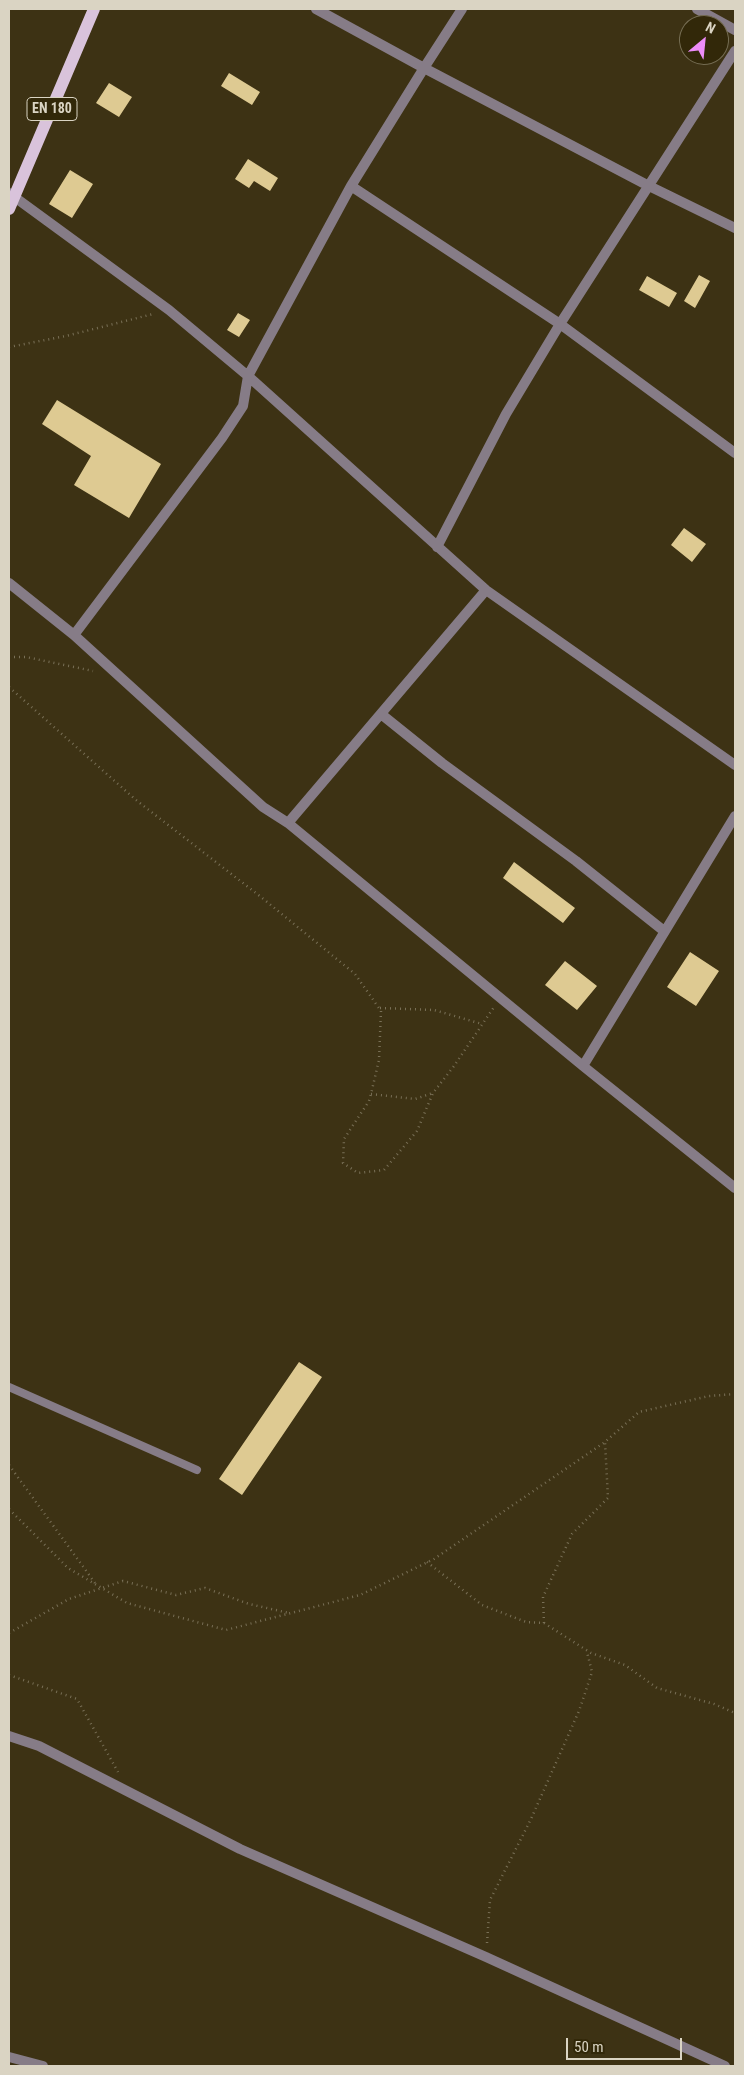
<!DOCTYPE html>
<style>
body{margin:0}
#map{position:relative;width:744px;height:2075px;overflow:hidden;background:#3d3214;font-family:"Roboto Condensed",sans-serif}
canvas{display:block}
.frame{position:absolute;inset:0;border:10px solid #dad4c3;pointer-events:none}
.north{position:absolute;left:679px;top:15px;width:50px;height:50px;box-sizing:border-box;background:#322809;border:1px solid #756d53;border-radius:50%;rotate:28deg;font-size:14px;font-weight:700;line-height:20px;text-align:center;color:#dad4c3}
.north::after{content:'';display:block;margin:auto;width:18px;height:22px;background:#ed8cf9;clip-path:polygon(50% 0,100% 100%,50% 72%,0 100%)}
.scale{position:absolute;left:566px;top:2038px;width:116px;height:22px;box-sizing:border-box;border:2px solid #dad4c3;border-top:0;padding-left:6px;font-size:15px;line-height:18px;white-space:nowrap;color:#dad4c3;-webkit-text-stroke:4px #322809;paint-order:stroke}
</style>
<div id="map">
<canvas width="744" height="2075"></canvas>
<div class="frame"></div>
<div class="north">N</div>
<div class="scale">50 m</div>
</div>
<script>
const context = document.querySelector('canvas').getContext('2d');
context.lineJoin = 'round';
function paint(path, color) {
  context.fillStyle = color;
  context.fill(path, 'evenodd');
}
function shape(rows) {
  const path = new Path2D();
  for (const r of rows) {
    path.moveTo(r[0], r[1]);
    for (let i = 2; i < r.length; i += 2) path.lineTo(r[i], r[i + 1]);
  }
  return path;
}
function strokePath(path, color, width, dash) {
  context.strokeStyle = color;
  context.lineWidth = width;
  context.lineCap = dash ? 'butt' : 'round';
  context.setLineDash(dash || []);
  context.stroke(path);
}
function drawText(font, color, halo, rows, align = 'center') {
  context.font = font + ' "Roboto Condensed",sans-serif';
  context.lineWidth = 5;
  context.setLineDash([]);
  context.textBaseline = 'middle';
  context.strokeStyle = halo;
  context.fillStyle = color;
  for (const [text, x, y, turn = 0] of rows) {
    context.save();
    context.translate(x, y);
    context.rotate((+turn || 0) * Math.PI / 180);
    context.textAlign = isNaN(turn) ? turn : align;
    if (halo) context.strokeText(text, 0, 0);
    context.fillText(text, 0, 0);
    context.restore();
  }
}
const building = shape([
 [229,73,260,92,252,105,221,86],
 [109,83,132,97,119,117,96,103],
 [248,159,278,178,270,191,254,181,249,188,235,179],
 [70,170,93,184,72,218,49,204],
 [699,275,710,281,695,308,684,301],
 [647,276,677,293,669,307,639,290],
 [238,313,250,320,239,337,227,330],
 [57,400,161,464,129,518,74,485,91,456,42,424],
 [684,528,706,544,692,562,671,545],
 [514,862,575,908,563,923,503,878],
 [690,952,719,971,696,1006,667,987],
 [565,961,597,986,577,1010,545,985],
 [299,1362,322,1377,242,1495,219,1479]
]);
const path = shape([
 [9,347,66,336,153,314],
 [9,657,26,657,93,671],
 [9,687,136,800,261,897,355,974,381,1011,379,1060,371,1094,369,1101,344,1139,343,1163,358,1173,384,1170,417,1131,433,1093,454,1066,494,1007],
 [380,1008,434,1010,482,1024],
 [371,1094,415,1099,433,1093],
 [9,1465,95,1583],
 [9,1509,68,1568,127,1603,226,1630,360,1595,434,1559,605,1442,639,1412,709,1396,735,1394],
 [427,1562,482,1605,526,1622,544,1623,591,1653,625,1665,657,1688,714,1704,735,1713],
 [544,1623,543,1597,572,1534,608,1498,605,1442],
 [9,1633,69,1599,123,1581,176,1595,205,1588,249,1604,289,1613],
 [9,1675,77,1699,118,1772],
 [487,1943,490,1900,531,1819,579,1711,592,1672,587,1652]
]);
const lane = shape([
 [9,1387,197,1470]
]);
const street = shape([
 [316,9,424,68,351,186,560,324,735,453],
 [462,9,424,68,647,185,735,228],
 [697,9,735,30],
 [9,193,169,310,248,376,486,590,735,765],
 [437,547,506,414,560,324,735,51],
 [9,583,74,635,263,807,288,823,583,1066,735,1188],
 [74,635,222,438,243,406,248,376,351,186],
 [381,714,442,763,576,861,664,931],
 [288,823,486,590],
 [583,1066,735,816],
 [9,1736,39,1746,240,1849,486,1957,725,2066],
 [9,2057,43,2066]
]);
const primary = shape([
 [9,209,94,9]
]);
const shields = [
 [52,109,50]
];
const shieldNames = [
 ["EN 180",52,109]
];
paint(building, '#deca92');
strokePath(path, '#797057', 2.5, [1, 4]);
strokePath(lane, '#867c87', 8);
strokePath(street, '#867c87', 10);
strokePath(primary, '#d9c3db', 12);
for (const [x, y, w] of shields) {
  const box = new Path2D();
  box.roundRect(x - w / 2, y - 11.5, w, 23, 4);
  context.fillStyle = '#322809';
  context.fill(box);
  strokePath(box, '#dad4c3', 1);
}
drawText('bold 14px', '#dad4c3', null, shieldNames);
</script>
